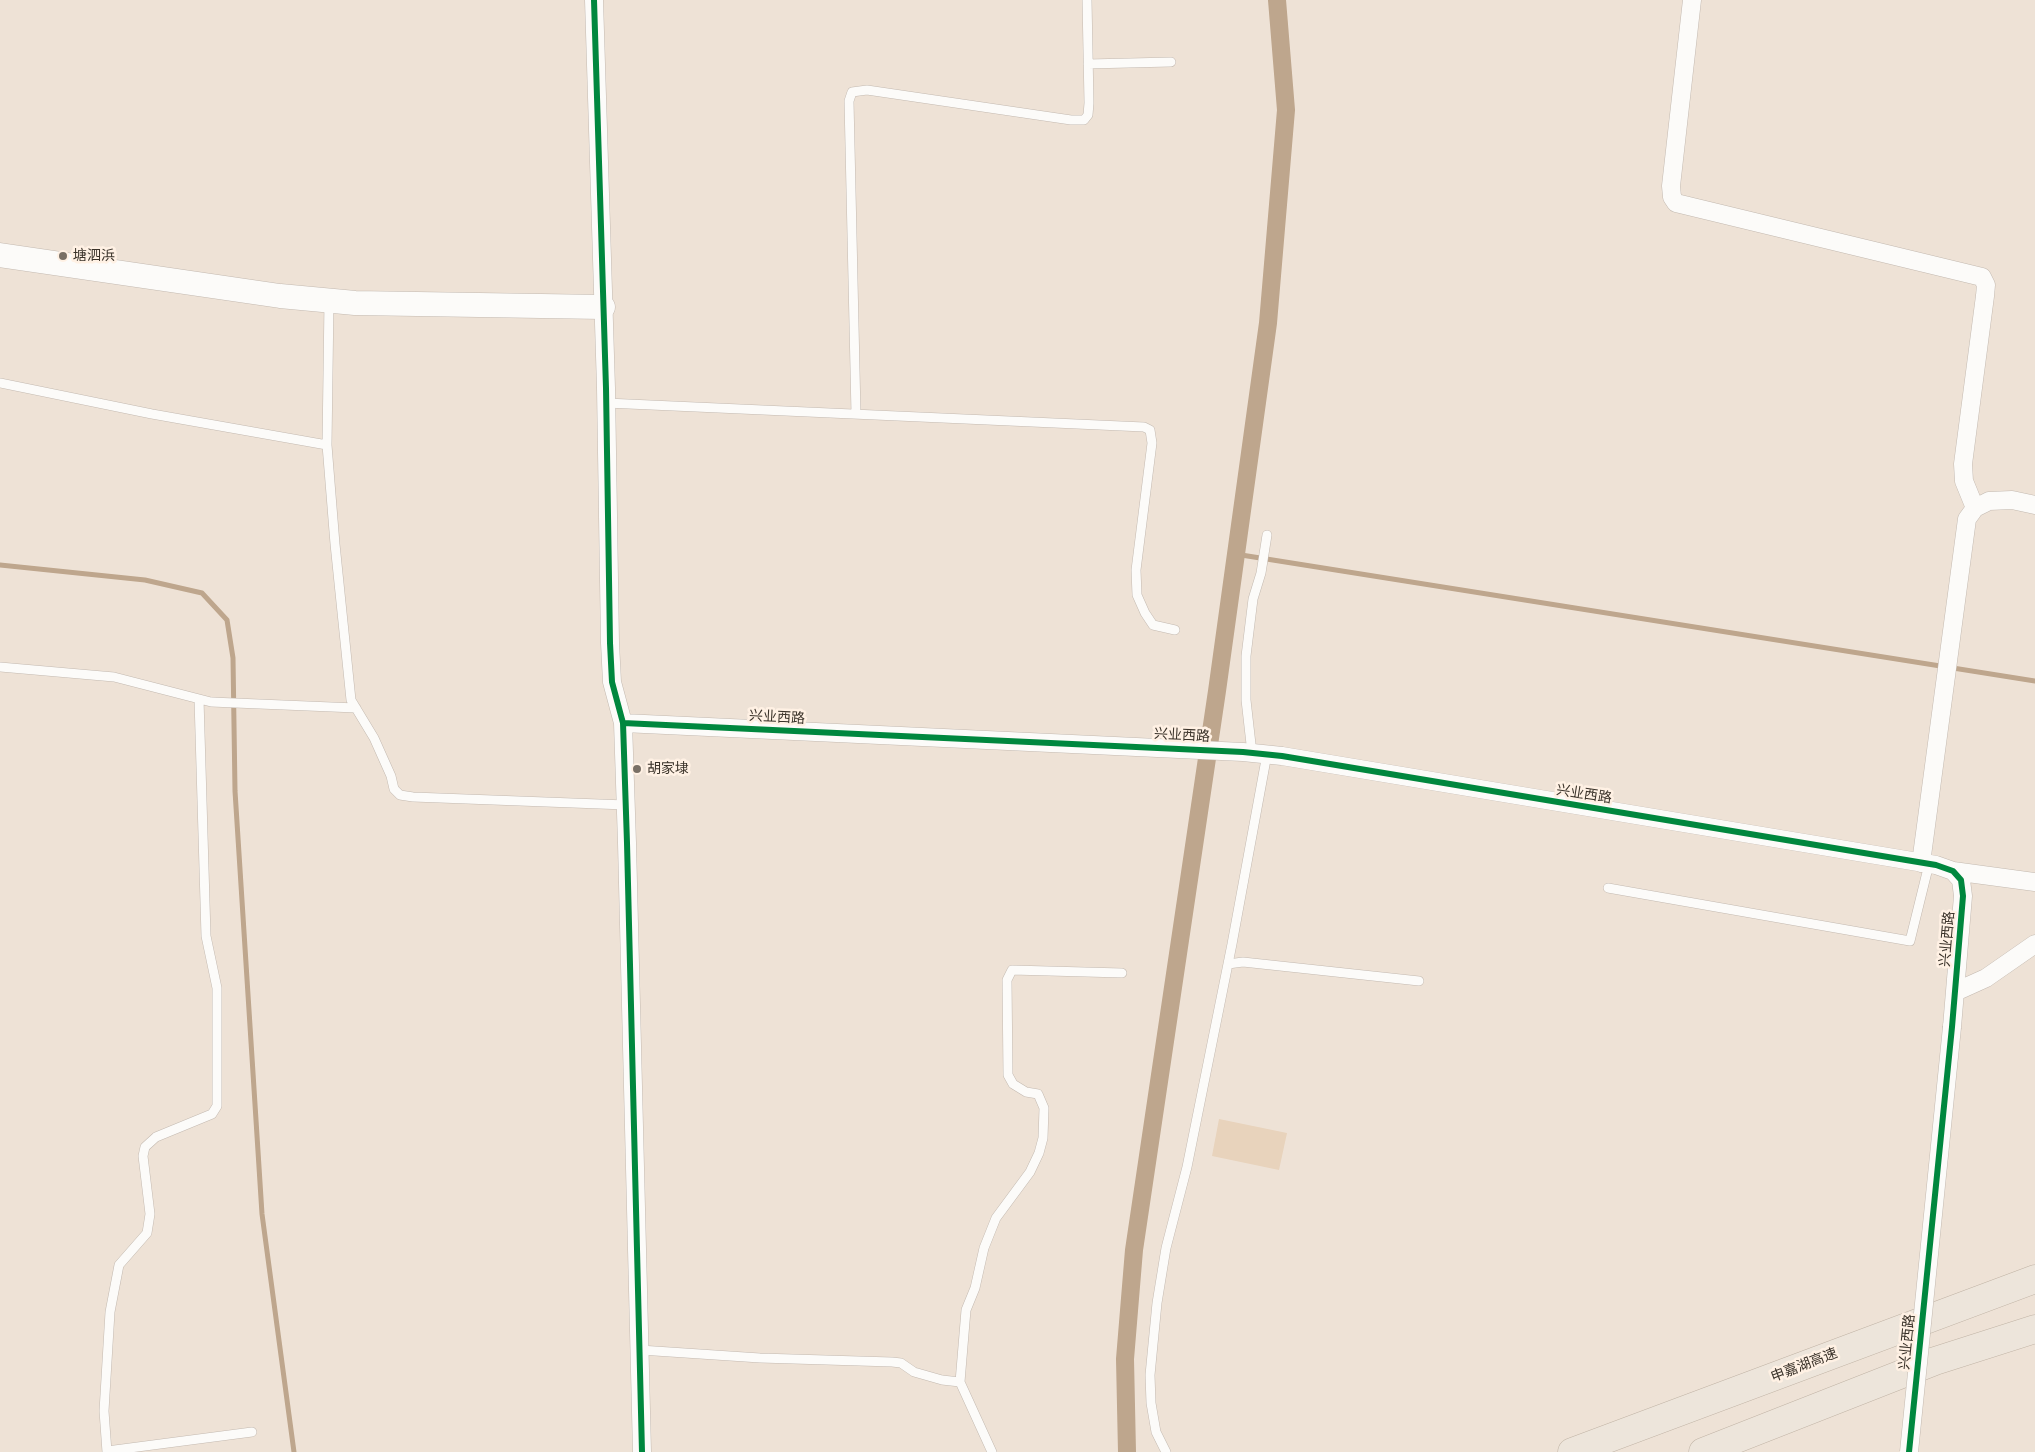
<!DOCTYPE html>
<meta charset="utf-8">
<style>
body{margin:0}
canvas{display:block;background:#eee2d6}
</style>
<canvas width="2035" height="1452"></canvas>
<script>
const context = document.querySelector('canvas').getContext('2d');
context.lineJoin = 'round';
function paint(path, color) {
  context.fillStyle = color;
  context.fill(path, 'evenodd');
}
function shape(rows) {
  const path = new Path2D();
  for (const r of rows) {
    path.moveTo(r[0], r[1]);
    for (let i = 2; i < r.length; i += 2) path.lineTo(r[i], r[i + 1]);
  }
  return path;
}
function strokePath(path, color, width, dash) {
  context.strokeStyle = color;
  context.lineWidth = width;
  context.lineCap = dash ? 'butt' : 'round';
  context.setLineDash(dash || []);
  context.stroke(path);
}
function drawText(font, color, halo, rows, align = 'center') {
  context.font = font + ' "Asap Condensed","Noto Sans SC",sans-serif';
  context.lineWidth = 5;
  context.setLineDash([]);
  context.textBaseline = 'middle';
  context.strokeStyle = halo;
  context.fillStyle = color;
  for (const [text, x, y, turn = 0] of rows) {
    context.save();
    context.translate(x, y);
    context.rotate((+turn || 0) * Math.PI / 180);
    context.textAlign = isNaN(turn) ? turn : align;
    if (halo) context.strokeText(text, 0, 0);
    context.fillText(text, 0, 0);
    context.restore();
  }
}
const green = shape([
 [1219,1119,1287,1133,1279,1170,1212,1156]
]);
const stream = shape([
 [1235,554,2035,681],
 [0,565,145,580,202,593,227,620,233,658,235,791,262,1214,294,1452]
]);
const canal = shape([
 [1127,1452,1125,1359,1134,1250,1217,691,1268,323,1286,110,1277,0]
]);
const lane = shape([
 [1088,64,1171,62],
 [329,301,327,445,335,544,351,700,374,738,391,776,394,789,400,795,413,797,626,805],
 [0,383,152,414,327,445],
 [606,403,1144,427,1150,430,1152,443,1136,570,1137,595,1145,613,1153,625,1175,630],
 [856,414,849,101,852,92,867,90,1071,120,1084,120,1088,115,1089,103,1087,0],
 [0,667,114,677,211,702,356,708],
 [1252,753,1246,700,1246,656,1253,599,1261,573,1267,535],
 [1608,888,1910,941,1929,864],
 [1228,964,1243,962,1419,981],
 [640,1350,760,1358,892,1362,901,1363,914,1372,942,1380,960,1382],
 [107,1451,252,1432],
 [107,1452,104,1411,110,1312,119,1265,147,1233,150,1214,143,1156,145,1147,156,1137,212,1114,217,1106,217,988,206,936,199,699],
 [992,1452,960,1382,966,1310,975,1288,984,1248,996,1218,1030,1172,1039,1153,1043,1138,1044,1108,1038,1094,1026,1092,1013,1084,1008,1075,1007,980,1012,970,1122,973],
 [1166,1452,1156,1432,1151,1403,1150,1375,1157,1303,1166,1248,1187,1167,1232,944,1267,754]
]);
const street = shape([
 [594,0,606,388,610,643,612,682,623,723,627,843,642,1452],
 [1692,0,1671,186,1672,197,1676,203,1982,277,1986,285,1985,296,1963,464,1964,481,1975,508],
 [623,723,1243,752,1282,756,1936,865,1953,871,1961,880,1963,896,1952,1027],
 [1921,863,1967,519,1975,508,1989,501,2012,500,2035,505],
 [1953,871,2035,882],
 [1955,992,1986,978,2035,944]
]);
const secondary = shape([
 [0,255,280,296,355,303,603,307]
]);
const highway = shape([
 [1572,1452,2035,1279],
 [1703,1452,1935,1361,2035,1329]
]);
const streetBridge = shape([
 [1909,1452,1952,1027]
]);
const cycleway = shape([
 [594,0,606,388,610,643,612,682,623,723,627,843,642,1452],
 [623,723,1243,752,1282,756,1936,865,1953,871,1961,880,1963,896,1952,1027,1909,1452]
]);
const markers = [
 [63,256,5,"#797066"],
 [637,769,5,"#797066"]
];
const poiNames = [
 ["塘泗浜",73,256],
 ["胡家埭",647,769]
];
const streetNames = [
 ["兴业西路",777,717,3],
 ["兴业西路",1182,735,3],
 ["兴业西路",1584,794,9],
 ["兴业西路",1947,939,-85],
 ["兴业西路",1907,1342,-84],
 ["申嘉湖高速",1804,1365,-21]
];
paint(green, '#e8d3bc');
strokePath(stream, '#bea68d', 5);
strokePath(canal, '#bea68d', 18);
strokePath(lane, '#c3b9b0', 10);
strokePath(street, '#c3b9b0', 19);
strokePath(secondary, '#c3b9b0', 25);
strokePath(highway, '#c0b3a5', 29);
strokePath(lane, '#fcfbf9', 9);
strokePath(street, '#fcfbf9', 18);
strokePath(secondary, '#fcfbf9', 24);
strokePath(highway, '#ede5db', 28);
strokePath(streetBridge, '#c3b9b0', 19, []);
strokePath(streetBridge, '#fcfbf9', 18);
strokePath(cycleway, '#00873e', 6);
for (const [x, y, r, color] of markers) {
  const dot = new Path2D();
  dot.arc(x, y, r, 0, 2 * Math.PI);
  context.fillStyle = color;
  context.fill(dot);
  strokePath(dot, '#fff1e4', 2);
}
drawText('14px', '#3a3229', '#fff1e4', poiNames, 'left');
drawText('14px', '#3a3229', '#fff1e4', streetNames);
</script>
